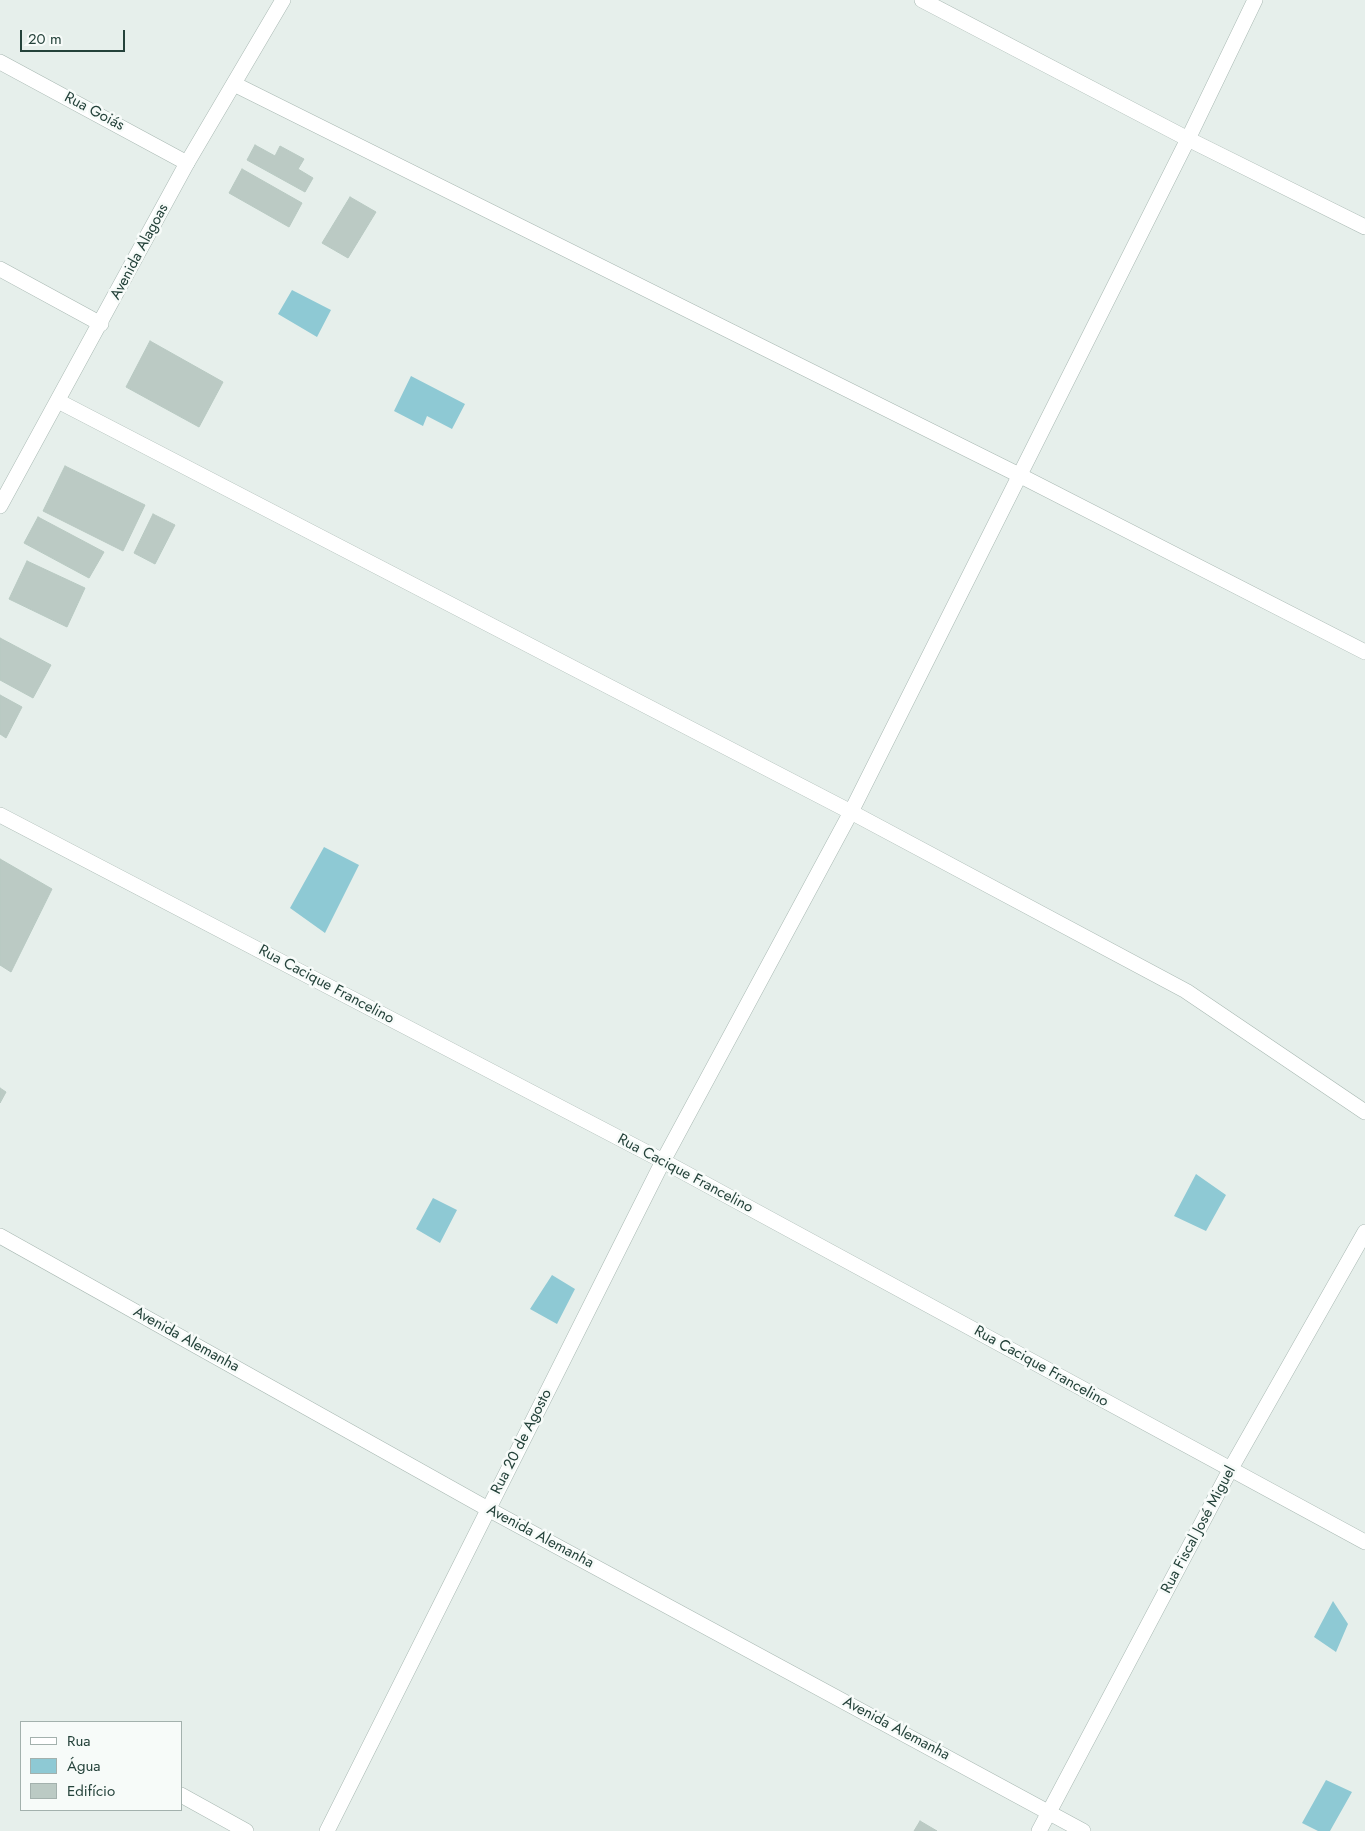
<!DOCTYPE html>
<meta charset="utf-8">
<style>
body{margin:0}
#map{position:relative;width:1365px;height:1831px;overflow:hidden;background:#e6efeb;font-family:Jost,sans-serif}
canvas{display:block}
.legend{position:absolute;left:20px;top:1721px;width:162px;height:90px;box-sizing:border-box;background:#f7fbf9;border:1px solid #a3b1ad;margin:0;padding:6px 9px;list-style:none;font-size:15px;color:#24423a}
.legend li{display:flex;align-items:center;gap:10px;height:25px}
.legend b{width:25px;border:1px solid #a3b1ad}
.scale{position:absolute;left:20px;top:30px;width:105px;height:22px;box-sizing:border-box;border:2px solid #24423a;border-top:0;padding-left:6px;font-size:15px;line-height:18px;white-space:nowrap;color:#24423a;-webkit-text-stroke:4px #f7fbf9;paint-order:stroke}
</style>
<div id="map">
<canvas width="1365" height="1831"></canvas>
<ul class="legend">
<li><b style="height:6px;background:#fff"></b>Rua</li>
<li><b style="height:14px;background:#8ec9d4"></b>Água</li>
<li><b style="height:14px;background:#bbcac4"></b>Edifício</li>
</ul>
<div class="scale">20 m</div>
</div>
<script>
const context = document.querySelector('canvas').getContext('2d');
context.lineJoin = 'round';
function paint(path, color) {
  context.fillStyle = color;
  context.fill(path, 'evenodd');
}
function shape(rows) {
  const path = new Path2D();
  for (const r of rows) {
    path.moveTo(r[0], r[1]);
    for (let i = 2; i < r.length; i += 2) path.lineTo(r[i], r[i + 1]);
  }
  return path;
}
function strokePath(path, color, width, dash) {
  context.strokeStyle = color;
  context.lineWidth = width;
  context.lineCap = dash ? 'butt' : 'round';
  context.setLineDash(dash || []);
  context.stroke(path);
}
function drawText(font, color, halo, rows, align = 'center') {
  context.font = font + ' Jost,sans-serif';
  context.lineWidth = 5;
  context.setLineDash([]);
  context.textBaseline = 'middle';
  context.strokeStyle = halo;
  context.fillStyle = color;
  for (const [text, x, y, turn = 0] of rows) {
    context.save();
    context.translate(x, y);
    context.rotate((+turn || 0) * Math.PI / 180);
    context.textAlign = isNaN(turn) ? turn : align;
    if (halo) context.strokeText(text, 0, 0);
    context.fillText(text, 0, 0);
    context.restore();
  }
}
const water = shape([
 [292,290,331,310,317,337,278,314],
 [411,376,465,404,452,429,427,416,423,426,394,411],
 [324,847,359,865,325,933,290,908],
 [1196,1174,1226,1195,1206,1231,1174,1216],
 [433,1198,457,1210,440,1243,416,1229],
 [552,1275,575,1289,557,1324,530,1309],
 [1333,1601,1348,1624,1336,1652,1314,1637],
 [1326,1780,1352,1792,1330,1831,1318,1831,1302,1823]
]);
const building = shape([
 [255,145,275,156,280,146,304,159,298,169,313,178,305,192,247,160,255,145],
 [242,169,302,203,289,227,229,193,242,169],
 [350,197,376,212,348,258,322,243,350,197],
 [150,341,223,382,199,427,126,387,150,341],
 [65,466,145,505,123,551,43,511,65,466],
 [153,514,175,525,155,564,134,553,153,514],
 [38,517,104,552,89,578,24,543,38,517],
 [27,561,85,588,67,627,9,599,27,561],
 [0,638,51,665,33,698,0,680,0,638],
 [0,695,22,707,6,738,0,734,0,695],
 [0,859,52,889,11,972,0,965,0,859],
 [0,1088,6,1092,0,1103,0,1088],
 [920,1821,937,1831,914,1831,920,1821]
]);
const minor = shape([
 [922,0,1188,139,1365,227],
 [0,62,187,163],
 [234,84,1019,475,1365,652],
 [0,269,101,324],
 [58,401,851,812,1186,991,1365,1112],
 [0,815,663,1161,1365,1542],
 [181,1795,246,1831],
 [327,1831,663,1161,851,812,1188,139,1255,0],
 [1039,1831,1230,1470,1365,1232]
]);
const tertiary = shape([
 [0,506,187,163,283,0],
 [0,1236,488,1509,1083,1831]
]);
const streetNames = [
 ["Rua Goiás",94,112,28],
 ["Avenida Alagoas",140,252,-62],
 ["Rua Cacique Francelino",326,985,28],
 ["Rua Cacique Francelino",685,1174,28],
 ["Avenida Alemanha",186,1340,29],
 ["Rua Cacique Francelino",1041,1367,29],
 ["Rua 20 de Agosto",522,1442,-63],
 ["Rua Fiscal José Miguel",1199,1530,-62],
 ["Avenida Alemanha",540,1537,28],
 ["Avenida Alemanha",896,1729,28]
];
paint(water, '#8ec9d4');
paint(building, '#bbcac4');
strokePath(building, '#b8c9c2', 1);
strokePath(minor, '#a8b8b2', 16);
strokePath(tertiary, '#a8b8b2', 16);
strokePath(minor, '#fff', 15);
strokePath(tertiary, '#fff', 15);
drawText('15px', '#24423a', '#f7fbf9', streetNames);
</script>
